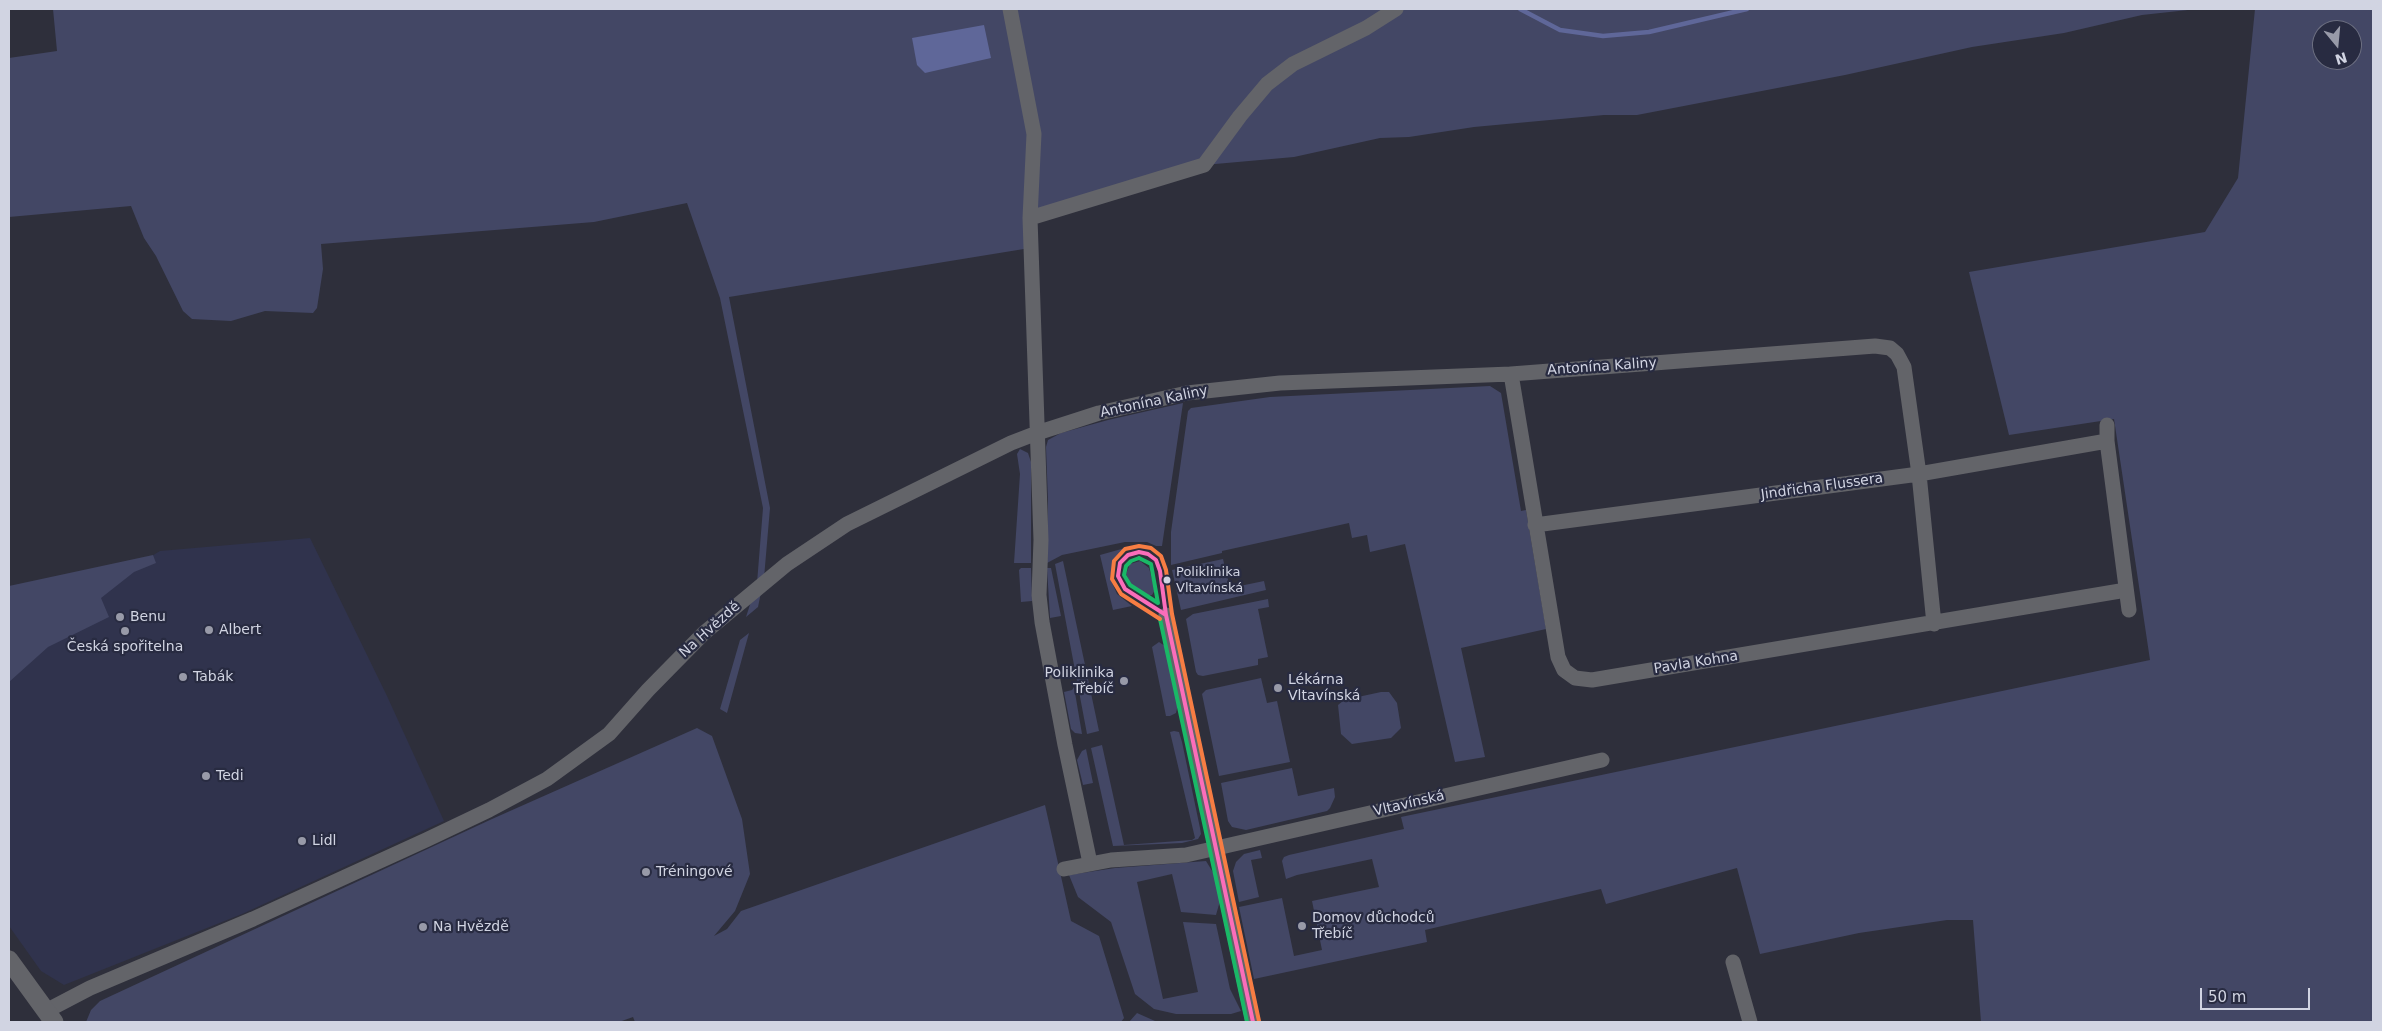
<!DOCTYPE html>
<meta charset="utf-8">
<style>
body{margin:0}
#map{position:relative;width:2382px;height:1031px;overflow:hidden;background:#2e2f3b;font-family:"DejaVu Sans",sans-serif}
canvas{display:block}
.frame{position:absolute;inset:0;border:10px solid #d1d4e2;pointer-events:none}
.north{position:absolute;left:2312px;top:20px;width:50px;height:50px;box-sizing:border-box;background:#282b41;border:1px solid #6c6f81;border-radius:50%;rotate:163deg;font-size:14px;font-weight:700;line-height:20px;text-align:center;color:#d1d4e2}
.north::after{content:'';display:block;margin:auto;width:18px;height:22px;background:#989aa8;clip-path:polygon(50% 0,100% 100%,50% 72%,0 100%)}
.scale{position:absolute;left:2200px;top:988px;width:110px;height:22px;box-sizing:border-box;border:2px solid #d1d4e2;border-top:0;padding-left:6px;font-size:15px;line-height:18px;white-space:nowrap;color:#d1d4e2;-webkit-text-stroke:4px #282b41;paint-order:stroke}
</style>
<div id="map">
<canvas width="2382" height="1031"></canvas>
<div class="frame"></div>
<div class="north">N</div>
<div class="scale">50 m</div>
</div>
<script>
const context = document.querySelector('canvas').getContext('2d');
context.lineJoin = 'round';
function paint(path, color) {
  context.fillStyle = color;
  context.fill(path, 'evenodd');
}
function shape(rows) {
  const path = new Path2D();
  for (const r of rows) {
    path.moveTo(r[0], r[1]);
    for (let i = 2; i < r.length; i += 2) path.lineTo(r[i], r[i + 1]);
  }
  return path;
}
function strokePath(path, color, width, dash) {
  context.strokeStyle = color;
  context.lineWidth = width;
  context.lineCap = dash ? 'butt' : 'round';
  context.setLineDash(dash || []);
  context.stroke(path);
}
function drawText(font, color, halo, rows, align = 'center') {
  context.font = font + ' "DejaVu Sans",sans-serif';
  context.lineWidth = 4.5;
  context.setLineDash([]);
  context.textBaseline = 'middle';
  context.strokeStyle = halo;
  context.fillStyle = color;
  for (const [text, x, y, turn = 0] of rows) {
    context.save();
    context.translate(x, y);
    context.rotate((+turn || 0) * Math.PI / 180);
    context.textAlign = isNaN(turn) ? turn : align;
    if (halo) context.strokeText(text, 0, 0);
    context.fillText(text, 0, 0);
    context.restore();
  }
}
const built = shape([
 [310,538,387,696,444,821,242,914,64,985,41,971,9,926,9,657,51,617,160,551]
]);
const green = shape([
 [53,9,2197,9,2142,15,2064,33,1972,47,1845,75,1637,115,1604,115,1474,127,1409,137,1380,138,1294,157,1204,165,1030,218,1030,248,729,297,770,508,764,578,758,607,746,617,757,583,763,508,720,298,687,203,594,222,321,244,323,269,317,308,313,313,265,311,231,321,192,319,183,311,156,256,144,238,131,206,9,217,9,58,57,51],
 [2255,9,2373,9,2373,1022,1981,1022,1973,920,1947,920,1859,933,1760,954,1737,868,1606,904,1601,889,1425,930,1427,942,1254,979,1239,907,1282,898,1294,956,1322,950,1312,901,1379,887,1372,859,1297,875,1286,879,1282,861,1284,857,1289,855,1404,829,1401,817,2150,660,2114,419,2009,435,1969,272,2205,232,2238,178],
 [2322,30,2352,30,2352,60,2322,60],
 [1490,386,1501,393,1521,511,1526,510,1546,629,1461,648,1485,757,1455,762,1405,544,1370,552,1367,535,1352,538,1349,523,1222,551,1222,553,1171,565,1171,532,1188,411,1191,408,1270,397],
 [1183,403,1162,546,1156,546,1147,542,1125,542,1062,555,1047,563,1048,500,1046,447,1048,440,1061,433,1108,420],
 [1020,449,1028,453,1031,462,1031,563,1014,563,1020,474,1017,454],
 [1125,548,1114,559,1110,578,1117,594,1132,606,1113,610,1100,555],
 [153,555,156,563,134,572,101,598,109,617,48,647,9,682,9,586],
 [1223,559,1230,588,1264,581,1266,590,1181,610,1172,570],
 [1063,561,1099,731,1087,734,1055,564],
 [1140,561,1149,568,1155,590,1152,595,1147,596,1131,584,1126,574,1130,564],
 [1021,568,1031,568,1032,601,1021,602,1019,570],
 [1047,568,1051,568,1061,616,1050,618],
 [1268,599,1269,607,1258,609,1268,657,1258,659,1258,665,1203,676,1198,675,1196,672,1186,619,1193,614],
 [749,633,727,713,720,709,740,640],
 [1159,642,1165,646,1178,704,1176,713,1170,716,1166,716,1152,647],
 [1261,678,1267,703,1277,701,1290,762,1219,776,1202,694,1206,690],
 [1074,687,1082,734,1075,733,1071,729,1064,692,1072,690],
 [1381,692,1389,692,1397,703,1401,728,1391,738,1352,744,1341,734,1338,705,1344,700],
 [697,728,712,736,742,819,750,874,735,911,714,936,727,929,741,911,1045,805,1071,921,1099,936,1124,1018,1121,1022,635,1022,633,1017,619,1022,86,1022,91,1010,100,1001,492,819],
 [1174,731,1179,732,1182,742,1200,828,1201,834,1198,839,1182,843,1113,846,1091,748,1102,745,1124,845,1192,840,1195,838,1170,732],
 [1086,749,1093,783,1083,785,1077,760,1082,751],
 [1292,768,1298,796,1334,788,1335,797,1330,808,1327,811,1246,830,1232,827,1228,821,1221,783],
 [1260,850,1262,858,1251,860,1259,897,1239,902,1233,871,1236,862,1244,854],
 [1206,861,1214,874,1220,901,1216,915,1181,912,1172,874,1137,882,1163,999,1198,992,1183,922,1216,924,1230,989,1241,1011,1231,1014,1176,1014,1154,1009,1135,994,1111,922,1078,897,1069,875,1115,868],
 [1137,1013,1155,1021,1160,1022,1129,1022]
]);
const water = shape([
 [984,25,991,58,925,73,917,65,912,38]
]);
const stream = shape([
 [1520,9,1560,30,1603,36,1649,32,1747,9]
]);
const minor = shape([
 [1010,9,1034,134,1030,218,1041,540,1039,595,1042,622,1065,745,1090,863],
 [1030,218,1204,165,1240,116,1267,84,1293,64,1366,28,1396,9],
 [1511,374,1558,657,1564,670,1575,678,1592,680,2126,590],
 [2107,441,2107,425],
 [1535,525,1919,474,2107,441,2129,610],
 [1166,615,1253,1022],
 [1064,869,1111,860,1186,855,1602,760],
 [1733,962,1750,1022],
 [46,1011,90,988,253,919,426,840,489,810,547,779,609,734,648,690,704,633,787,564,847,524,1011,443,1037,433,1099,413,1187,393,1280,383,1511,374,1875,346,1890,348,1897,354,1904,367,1919,474,1934,624]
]);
const tertiary = shape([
 [9,960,54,1022]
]);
const bus1 = shape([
 [1139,552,1148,554,1156,560,1160,571,1166,615,1125,589,1118,576,1120,563,1128,555,1139,552],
 [1166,615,1253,1022]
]);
const bus2 = shape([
 [1139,558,1151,564,1158,603,1130,585,1124,575,1126,566,1131,561,1139,558],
 [1160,619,1247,1022]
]);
const bus3 = shape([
 [1160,619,1121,594,1112,579,1114,561,1125,549,1139,546,1151,548,1161,556,1166,570,1172,614,1259,1021]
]);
const markers = [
 [1167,580,4.5,"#d1d4e2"],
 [120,617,5,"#989aa8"],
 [209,630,5,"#989aa8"],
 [125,631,5,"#989aa8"],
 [183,677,5,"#989aa8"],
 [1124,681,5,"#989aa8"],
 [1278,688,5,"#989aa8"],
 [206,776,5,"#989aa8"],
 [302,841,5,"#989aa8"],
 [646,872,5,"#989aa8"],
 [1302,926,5,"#989aa8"],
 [423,927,5,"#989aa8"]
];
const busNames = [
 ["Poliklinika",1176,573],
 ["Vltavínská",1176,589]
];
const streetNames = [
 ["Antonína Kaliny",1602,367,-4],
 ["Antonína Kaliny",1154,402,-12],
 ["Jindřicha Flussera",1822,487,-8],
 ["Na Hvězdě",710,630,-42],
 ["Pavla Kohna",1696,663,-9],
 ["Vltavínská",1409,804,-13]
];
const poiNames = [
 ["Benu",130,617],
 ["Albert",219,630],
 ["Česká spořitelna",125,647,"center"],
 ["Poliklinika",1114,673,"right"],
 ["Třebíč",1114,689,"right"],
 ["Tabák",193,677],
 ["Lékárna",1288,680],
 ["Vltavínská",1288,696],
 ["Tedi",216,776],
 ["Lidl",312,841],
 ["Tréningové",656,872],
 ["Domov důchodců",1312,918],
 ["Třebíč",1312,934],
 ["Na Hvězdě",433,927]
];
paint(built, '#30334d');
paint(green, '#434765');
paint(water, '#5f6799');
strokePath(stream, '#5f6799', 4.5);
strokePath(minor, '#636469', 15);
strokePath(tertiary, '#636469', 19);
strokePath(bus1, '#fb6dba', 4);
strokePath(bus2, '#1ab867', 4);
strokePath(bus3, '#f77d43', 4);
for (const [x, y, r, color] of markers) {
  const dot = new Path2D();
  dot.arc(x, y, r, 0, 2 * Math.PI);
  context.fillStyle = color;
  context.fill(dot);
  strokePath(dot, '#282b41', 2);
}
drawText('13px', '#d1d4e2', '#282b41', busNames, 'left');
drawText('14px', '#d1d4e2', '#282b41', streetNames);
drawText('14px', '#d1d4e2', '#282b41', poiNames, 'left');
</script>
